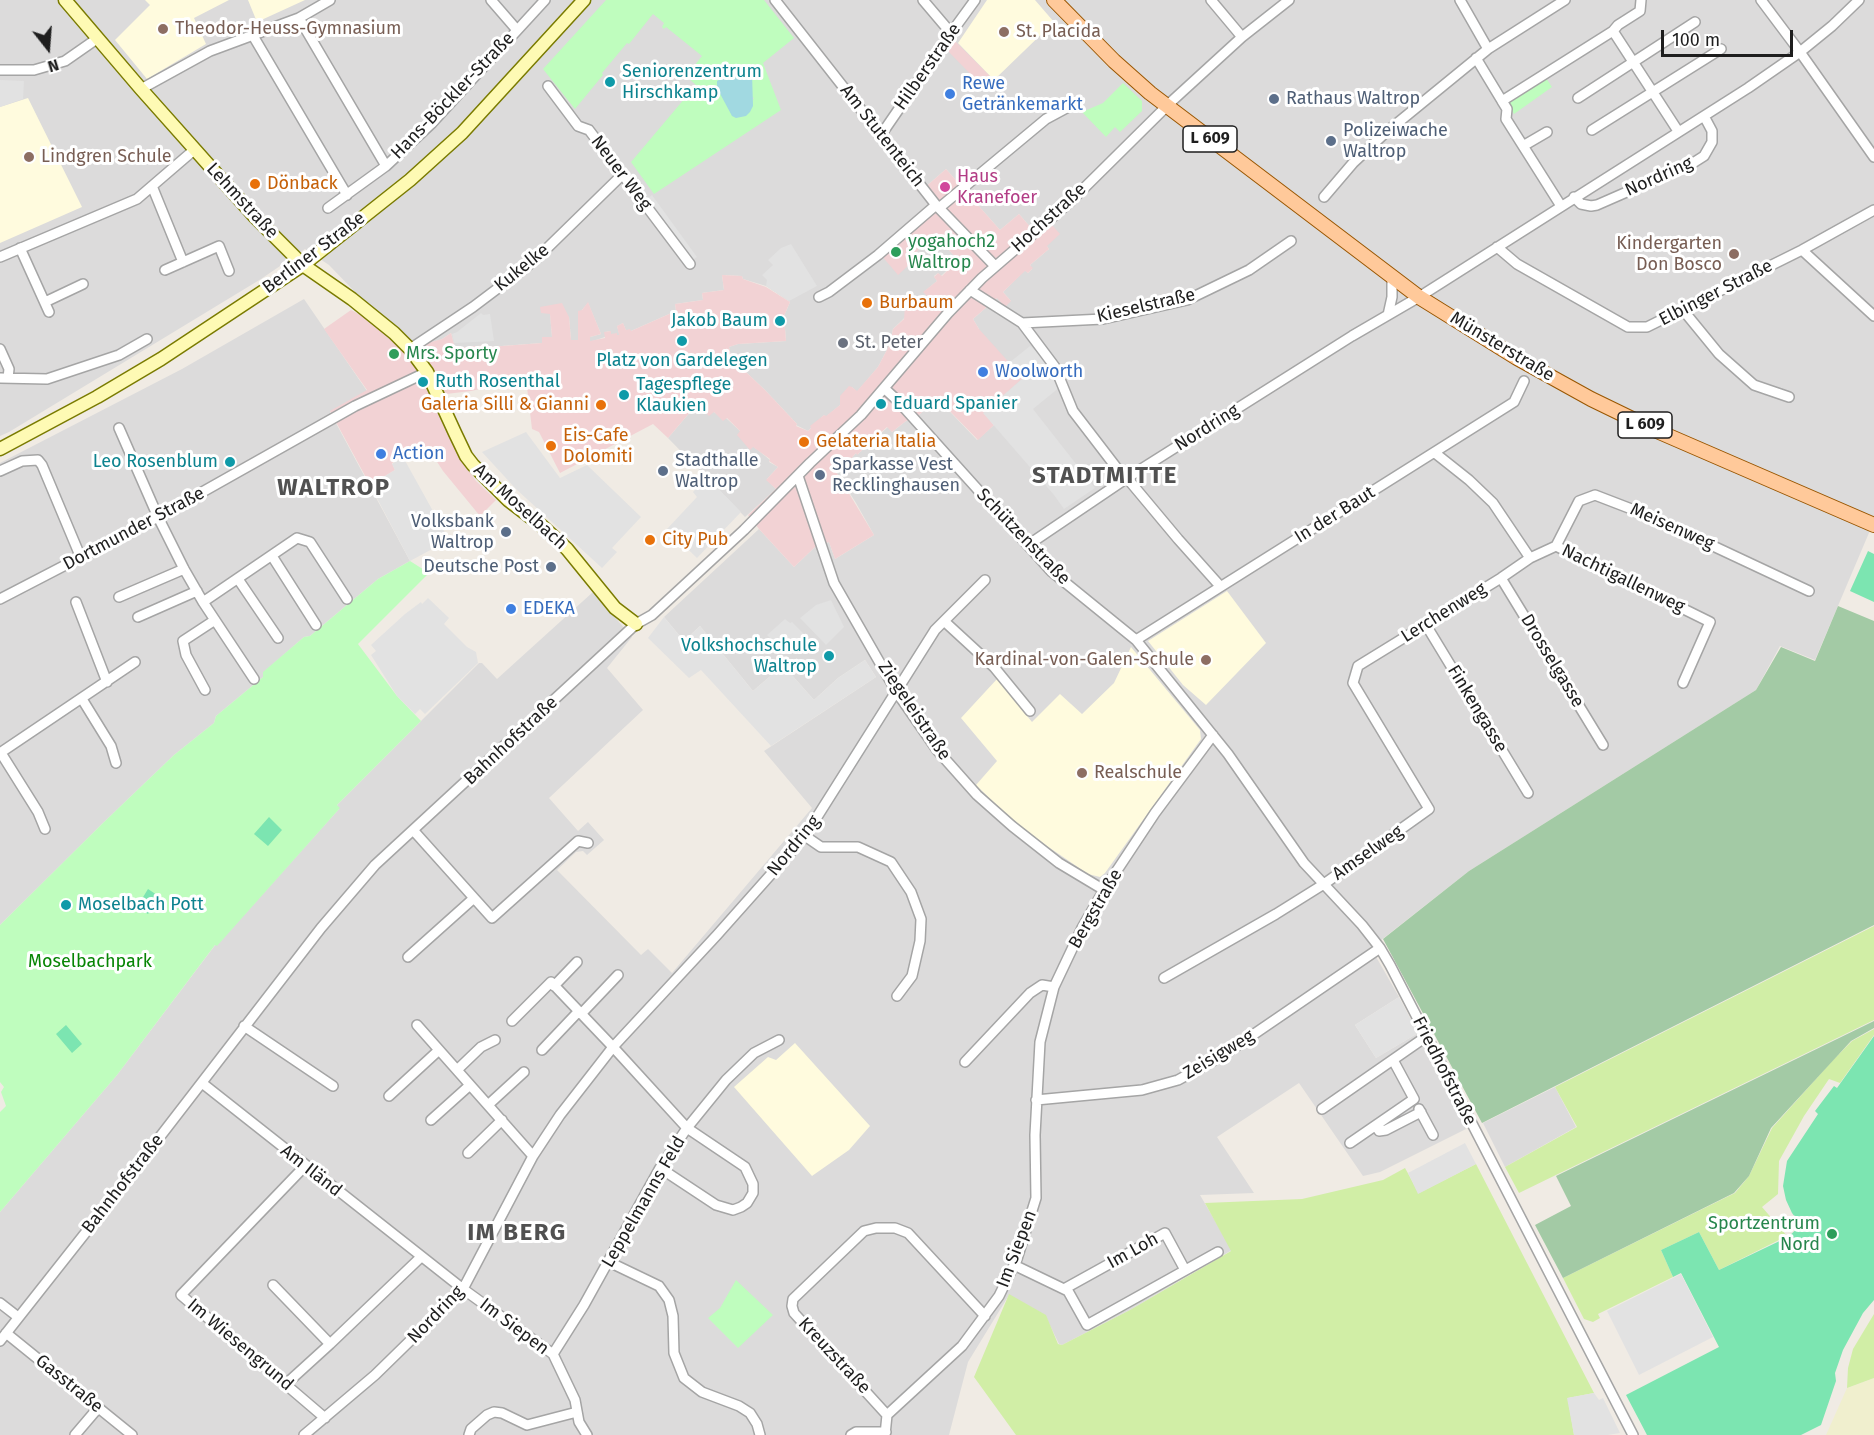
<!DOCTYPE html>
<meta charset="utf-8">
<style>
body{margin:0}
#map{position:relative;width:1874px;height:1435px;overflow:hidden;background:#f0ebe4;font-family:"Fira Sans",sans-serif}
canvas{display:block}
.north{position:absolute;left:18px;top:18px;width:60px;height:60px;-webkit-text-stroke:4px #fff;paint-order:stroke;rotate:163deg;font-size:16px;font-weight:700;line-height:24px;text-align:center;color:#1e1e1e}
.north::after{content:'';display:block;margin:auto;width:21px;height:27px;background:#1e1e1e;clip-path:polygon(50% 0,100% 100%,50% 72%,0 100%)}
.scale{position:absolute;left:1661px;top:30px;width:132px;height:27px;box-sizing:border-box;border:3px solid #1e1e1e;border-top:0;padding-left:8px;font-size:18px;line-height:21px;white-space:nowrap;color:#1e1e1e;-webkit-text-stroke:4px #fff;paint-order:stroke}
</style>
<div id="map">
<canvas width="1874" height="1435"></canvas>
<div class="north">N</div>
<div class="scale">100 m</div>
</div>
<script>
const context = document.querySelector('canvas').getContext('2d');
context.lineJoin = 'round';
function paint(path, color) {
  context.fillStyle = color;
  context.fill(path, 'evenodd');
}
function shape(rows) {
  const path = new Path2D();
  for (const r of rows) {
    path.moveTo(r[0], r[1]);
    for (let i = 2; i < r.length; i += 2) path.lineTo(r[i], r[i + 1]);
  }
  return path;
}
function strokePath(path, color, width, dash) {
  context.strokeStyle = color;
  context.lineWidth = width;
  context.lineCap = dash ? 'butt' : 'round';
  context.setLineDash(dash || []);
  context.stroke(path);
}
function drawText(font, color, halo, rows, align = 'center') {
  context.font = font + ' "Fira Sans",sans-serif';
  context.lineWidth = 6;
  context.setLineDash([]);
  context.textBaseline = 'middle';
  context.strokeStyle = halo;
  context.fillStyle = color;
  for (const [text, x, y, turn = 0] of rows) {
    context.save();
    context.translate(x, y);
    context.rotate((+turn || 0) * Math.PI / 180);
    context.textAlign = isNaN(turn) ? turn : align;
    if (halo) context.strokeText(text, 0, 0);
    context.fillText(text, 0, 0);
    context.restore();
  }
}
const residential = shape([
 [0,0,1874,0,1874,521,1815,660,1780,646,1756,690,1469,871,1371,948,1399,997,1355,1025,1376,1058,1418,1033,1466,1129,1380,1172,1363,1176,1299,1083,1217,1137,1254,1193,1200,1195,1232,1250,1130,1310,1062,1345,1059,1344,1045,1315,1009,1295,968,1362,949,1435,0,1435,0,1212,117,1075,216,944,217,945,339,809,337,805,479,663,482,663,497,679,593,592,632,637,607,668,643,710,549,798,578,831,588,822,604,840,587,855,583,851,576,852,557,870,641,955,648,949,672,973,812,808,764,751,876,677,865,660,838,678,814,700,783,665,753,691,700,626,684,641,664,617,759,529,794,567,815,547,829,542,835,559,874,535,856,503,835,470,849,461,856,453,858,454,888,427,892,432,906,421,919,415,937,398,977,440,994,425,983,413,979,329,973,319,997,298,1011,301,1003,292,1025,270,1028,273,1032,269,1030,265,1049,249,1019,214,1000,230,946,169,922,190,936,208,881,255,909,265,914,254,935,235,958,260,941,276,938,273,934,276,937,281,924,292,927,296,893,329,890,344,878,367,857,392,852,387,849,387,840,405,826,417,824,415,808,431,796,425,797,424,765,390,747,373,735,355,731,356,729,347,738,344,786,341,784,316,790,302,766,286,743,279,742,276,722,275,724,290,702,293,703,300,675,304,676,311,631,331,626,331,623,323,617,326,620,336,611,334,610,331,605,332,605,337,590,342,590,337,601,334,588,303,582,310,580,326,578,327,578,340,571,340,569,317,550,313,552,337,542,337,542,345,542,343,488,347,488,345,455,348,451,333,442,339,410,349,329,265,305,249,261,279,9,432,0,436],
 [304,299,367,391,330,412,410,561,378,579,310,636,304,637,264,672,263,677,216,716,214,723,174,755,104,822,0,925,0,463,182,369],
 [697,404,726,418,740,431,750,449,753,446,770,460,769,462,778,467,767,479,776,489,745,517,668,438],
 [1555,1087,1576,1127,1505,1167,1483,1123]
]);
const commercial = shape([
 [954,40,994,80,984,88,947,50],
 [946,169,1000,230,1019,214,1032,229,1052,225,1060,234,1047,246,1049,249,1030,265,1033,268,1028,273,1025,271,1003,292,1011,301,1005,307,997,298,973,319,979,329,1023,378,984,413,994,425,978,440,937,398,919,415,906,421,892,432,887,427,857,455,856,453,849,461,835,470,874,535,835,559,829,542,815,547,794,567,759,529,748,515,776,489,766,480,778,467,769,461,770,459,753,447,750,450,737,435,740,431,727,418,723,421,714,412,709,416,697,404,668,438,653,424,560,473,539,432,532,429,526,379,471,391,438,395,466,456,468,470,476,481,496,500,480,516,443,471,430,451,403,457,392,463,395,470,370,485,330,411,367,390,324,329,351,310,394,333,410,348,442,339,451,333,455,348,488,345,489,347,542,343,542,337,552,337,550,314,541,313,540,307,562,303,569,317,571,340,578,340,578,311,582,310,588,302,601,334,590,337,590,341,605,338,604,332,611,331,611,334,617,333,617,335,619,335,617,326,623,323,626,330,630,329,631,331,676,311,675,304,703,300,702,293,724,290,722,275,742,276,743,279,766,287,790,302,784,316,786,341,738,344,729,347,731,356,735,355,747,373,765,390,797,424,796,426,808,431,811,428,810,426,824,415,826,416,840,405,840,396,849,386,852,387,857,391,878,367,890,344,893,329,904,319,905,306,915,297,920,302,927,296,923,292,937,281,934,277,938,273,942,276,958,260,935,235,914,254,909,265,898,275,881,255,936,208,922,190]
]);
const education = shape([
 [145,0,229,0,194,18,206,44,147,79,115,40,150,5],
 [248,0,305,0,257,22],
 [987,0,1035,0,1054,22,994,80,958,43],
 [28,98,82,207,0,243,0,107],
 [1227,591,1266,643,1206,705,1183,685,1148,641],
 [1131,647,1200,730,1201,739,1105,873,1100,877,1088,874,1047,846,1011,819,976,785,997,761,961,718,997,679,1032,722,1060,694,1082,714,1114,683],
 [795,1043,870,1126,849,1150,812,1176,734,1087,768,1057,776,1060]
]);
const farmland = shape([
 [1874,1378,1874,1435,1826,1435,1847,1388]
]);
const grass = shape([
 [1874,926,1874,1020,1519,1193,1505,1167,1577,1127,1555,1087],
 [1874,1029,1874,1035,1840,1083,1829,1079,1804,1116,1779,1161,1778,1194,1762,1207,1787,1236,1719,1270,1699,1232,1661,1250,1673,1277,1598,1314,1600,1318,1593,1322,1584,1319,1563,1278,1735,1193,1749,1176,1772,1128,1833,1060,1852,1041],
 [1476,1164,1594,1393,1568,1398,1574,1435,1016,1435,974,1377,1009,1294,1046,1315,1058,1344,1062,1345,1130,1310,1231,1251,1205,1203,1302,1199,1383,1180,1405,1168,1419,1193],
 [1874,1314,1874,1378,1847,1388,1848,1368,1853,1349]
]);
const cemetery = shape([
 [1838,606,1874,621,1874,925,1482,1123,1383,939,1469,871,1756,690,1781,647,1815,661],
 [1874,1021,1874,1028,1851,1041,1771,1128,1749,1176,1734,1193,1563,1278,1535,1225,1571,1206,1556,1176]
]);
const park = shape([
 [606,0,764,0,794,38,763,63,781,110,654,194,631,162,696,85,686,76,702,56,666,27,664,29,662,27,664,23,653,14,629,44,627,43,602,73,603,75,575,109,543,69],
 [717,84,754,98,736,118],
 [1546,78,1552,87,1514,114,1507,102],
 [1123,83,1142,101,1142,111,1120,132,1115,127,1106,137,1082,112,1103,103],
 [410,561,429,573,358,644,397,696,421,721,337,805,340,808,217,946,215,945,117,1075,0,1212,0,1112,6,1106,1,1092,4,1087,0,1082,0,925,104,822,174,755,214,723,216,716,263,677,263,672,304,637,310,636,378,579],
 [736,1280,773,1315,738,1348,708,1318,720,1308]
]);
const pitch = shape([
 [1868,551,1874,554,1874,602,1850,591],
 [269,817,282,830,268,846,254,834],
 [148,889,160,897,148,914,137,907],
 [66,1025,82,1044,72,1053,56,1034],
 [1874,1036,1874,1300,1863,1313,1843,1350,1835,1373,1836,1381,1821,1425,1801,1435,1647,1435,1626,1395,1719,1347,1681,1273,1673,1277,1661,1250,1699,1232,1719,1270,1788,1237,1801,1225,1792,1213,1786,1200,1783,1186,1787,1161,1818,1114,1815,1111,1834,1086,1837,1088]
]);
const parking = shape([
 [0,80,24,81,23,99,0,107],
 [652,195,697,257,689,262,643,202],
 [791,244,817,286,789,301,766,286,767,280,762,275,773,265,768,260,781,248],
 [481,313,483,315,490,314,494,341,454,343,452,334,457,332],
 [1030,346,1055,367,1060,387,1033,409,1095,488,1064,509,1054,495,983,413,1023,378,1010,362],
 [526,432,560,478,587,465,641,517,612,548,617,552,602,568,516,489,482,452],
 [403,457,449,540,410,561,370,485,395,470,392,464],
 [707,477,741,512,697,558,667,529,697,497,693,492],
 [428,598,449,618,444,624,467,647,476,652,478,663,425,714,420,709,415,714,397,696,371,655,376,651,371,645,405,614,421,602,422,604],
 [831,600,844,627,826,645,800,618,816,605],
 [664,617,684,641,700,626,753,691,783,665,814,700,838,678,865,660,876,677,771,746,701,670,689,678,648,638],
 [785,619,790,623,792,622,806,636,785,653,767,635],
 [1399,997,1418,1033,1376,1058,1355,1025],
 [1465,1143,1476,1164,1418,1194,1408,1173],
 [1681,1274,1713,1337,1639,1375,1607,1311],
 [1594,1393,1599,1400,1603,1398,1620,1433,1608,1435,1574,1435,1567,1398]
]);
const water = shape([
 [744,67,749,68,752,74,753,106,750,112,746,116,736,118,732,116,717,88,717,81]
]);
const street = shape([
 [491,0,517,30],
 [775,0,936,205,995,266],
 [923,0,951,33],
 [1211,0,1242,37],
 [1761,0,1800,52,1874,157],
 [299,18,386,166],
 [1613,31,1678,131],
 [252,34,347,195],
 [1488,49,1565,0],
 [1476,58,1502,101,1613,31,1618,25,1640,11,1641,0],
 [0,70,34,70,65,61,98,38],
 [548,86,578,126,589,130,690,264],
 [141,89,210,51,299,18,330,0],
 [1578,98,1695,22],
 [1502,101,1507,109,1506,119,1561,206],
 [1592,130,1721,49],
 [881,135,951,33,975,0],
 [1523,146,1547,132],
 [152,186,183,262],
 [1324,197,1353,163,1384,134,1488,49,1460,0],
 [1574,197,1581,204,1591,206,1597,205,1693,163,1704,156,1712,142,1712,131,1704,116],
 [328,208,386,166,432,123,545,0],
 [939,208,1046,119,1072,105],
 [1497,247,1517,264,1628,327,1647,327,1802,250,1874,210],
 [20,248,49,312],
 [1802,250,1874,316],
 [0,257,137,199,194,150],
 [165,270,219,246,229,271],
 [970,290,1022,323,1055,367,1073,411,1116,467,1127,478,1178,539,1220,586],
 [819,297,829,292,878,255,936,205],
 [45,302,83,284],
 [1683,310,1719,354,1754,385,1789,397],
 [1388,315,1392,297,1392,276],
 [1022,323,1103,319,1187,300,1249,270,1291,241],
 [0,349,9,369,8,378],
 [410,349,473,307,534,261,622,175],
 [0,378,47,379,119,355,147,339],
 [885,389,899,402,1051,571,1136,640,1228,754,1304,863,1362,925,1380,948,1390,965,1633,1435],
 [119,428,158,517,184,569,203,602,254,679],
 [1435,453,1469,480,1493,503,1530,558],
 [0,471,22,461,38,460,42,465,81,558],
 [798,476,834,583,896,691,937,750,977,795,1012,826,1059,863,1104,890],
 [1028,545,1127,478,1352,336,1419,297,1748,88,1800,52,1832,26,1859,0],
 [1556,546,1579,501,1595,495,1647,515,1809,591],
 [1556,546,1710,622,1683,683],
 [272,556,316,625],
 [1501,578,1603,745],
 [238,579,278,638],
 [119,597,184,569],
 [0,599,158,517,355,406,427,372],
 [76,602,107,682],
 [203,602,297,538,310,542,347,599],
 [138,617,197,591],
 [944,621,994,667,1030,711],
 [1426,625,1528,793],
 [1136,640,1514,402,1524,381],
 [205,690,186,655,183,641,215,620],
 [82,699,111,746,116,763],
 [0,753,135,662],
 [1,753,38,812,45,829],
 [805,836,821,847,858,847,891,862,911,892,921,919,920,941,912,976,897,996],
 [474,898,492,918,578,841,588,843],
 [408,957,474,898,413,830],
 [1164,978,1276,914,1324,884,1429,809,1353,683,1358,666,1501,578,1530,558,1556,546],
 [554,986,577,962],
 [581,1014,618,975],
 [512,1021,551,982,613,1047,687,1128,745,1167,753,1184,753,1193,747,1203,741,1207,733,1210,716,1205,660,1168],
 [417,1025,533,1156],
 [244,1026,333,1086],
 [542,1050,579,1011],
 [965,1062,1030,993,1042,985,1054,987],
 [457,1070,481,1047,495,1040],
 [202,1083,463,1289,553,1354,575,1400,579,1422,587,1435],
 [389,1096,439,1050],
 [1036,1100,1142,1090,1178,1080,1222,1056,1380,948],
 [488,1105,524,1072],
 [1322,1109,1427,1036],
 [1419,1109,1433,1135],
 [431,1120,470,1085],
 [1376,1126,1379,1131,1386,1130,1421,1112],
 [1350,1143,1414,1099,1393,1060],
 [468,1153,502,1120],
 [305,1166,181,1295,325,1418],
 [609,1262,659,1286,669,1300,673,1316,674,1353,684,1378,702,1392,739,1406,750,1413,757,1424,760,1435],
 [1014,1265,1068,1291,1087,1325,1218,1252],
 [273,1285,330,1344],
 [1064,1289,1165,1233,1185,1270],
 [0,1303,18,1317],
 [6,1333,132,1435],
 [0,1341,105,1208,321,928,375,865,636,624,652,615,744,530,810,463,861,415,948,313,982,278,1070,202,1172,101,1242,37,1289,0],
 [553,1354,584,1305,660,1168,687,1128,726,1080,754,1053,779,1040],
 [286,1384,330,1344,421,1257],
 [887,1415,794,1313,792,1306,793,1299,864,1231,876,1228,895,1228,908,1233,985,1316],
 [75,1435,98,1408],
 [304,1435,375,1375,463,1289,533,1156,560,1115,613,1047,717,935,805,836,935,630,985,580],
 [469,1435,471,1429,487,1415,494,1412,502,1413,527,1425,577,1412],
 [851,1435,856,1432,886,1432],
 [885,1435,887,1415,962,1346,999,1296,1017,1259,1036,1198,1035,1135,1040,1042,1054,987,1082,928,1104,890,1155,813,1213,735]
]);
const secondary = shape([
 [65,0,141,89,255,217,303,265,352,299,394,333,410,349,427,372,455,433,466,456,473,465,508,500,542,526,567,549,615,608,636,624],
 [0,449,97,397,161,359,303,265,410,180,462,133,584,0]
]);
const primary = shape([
 [1054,0,1114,61,1150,93,1419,297,1517,358,1591,399,1657,431,1874,525]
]);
const markers = [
 [163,29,6,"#8d6e63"],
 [1004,32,6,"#8d6e63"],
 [610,82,6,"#0f9aa8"],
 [950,94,6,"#3f7fe0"],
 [1274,99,6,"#5c6f8a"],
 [1331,141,6,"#5c6f8a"],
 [29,157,6,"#8d6e63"],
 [255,184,6,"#e8710a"],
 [945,187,6,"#d1479c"],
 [896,252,6,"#2e9e5b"],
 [1734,254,6,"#8d6e63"],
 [867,303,6,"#e8710a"],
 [780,321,6,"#0f9aa8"],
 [682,341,6,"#0f9aa8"],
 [843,343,6,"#6b7280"],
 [394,354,6,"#2e9e5b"],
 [983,372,6,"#3f7fe0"],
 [423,382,6,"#0f9aa8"],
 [624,395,6,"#0f9aa8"],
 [881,404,6,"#0f9aa8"],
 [601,405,6,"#e8710a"],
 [804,442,6,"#e8710a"],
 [551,446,6,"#e8710a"],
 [381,454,6,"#3f7fe0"],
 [230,462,6,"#0f9aa8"],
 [663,471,6,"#5c6f8a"],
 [820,475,6,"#5c6f8a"],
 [506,532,6,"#5c6f8a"],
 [650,540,6,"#e8710a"],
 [551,567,6,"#5c6f8a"],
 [511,609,6,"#3f7fe0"],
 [829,656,6,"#0f9aa8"],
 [1206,660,6,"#8d6e63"],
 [1082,773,6,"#8d6e63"],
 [66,905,6,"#0f9aa8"],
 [1832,1234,6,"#2e9e5b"]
];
const shields = [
 [1210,139,54],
 [1645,425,54]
];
const shieldNames = [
 ["L 609",1210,139],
 ["L 609",1645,425]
];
const educationNames = [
 ["Theodor-Heuss-Gymnasium",175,29],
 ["St. Placida",1016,32],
 ["Lindgren Schule",41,157],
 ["Kindergarten",1722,244,"right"],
 ["Don Bosco",1722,265,"right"],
 ["Kardinal-von-Galen-Schule",1194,660,"right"],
 ["Realschule",1094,773]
];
const streetNames = [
 ["Hilberstraße",928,67,-55],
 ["Hans-Böckler-Straße",453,96,-46],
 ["Am Stutenteich",882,136,52],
 ["Neuer Weg",621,173,53],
 ["Nordring",1659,177,-24],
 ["Lehmstraße",242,201,47],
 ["Hochstraße",1049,218,-42],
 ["Berliner Straße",314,253,-37],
 ["Kukelke",522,268,-39],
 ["Elbinger Straße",1716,293,-27],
 ["Kieselstraße",1146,306,-13],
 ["Münsterstraße",1502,347,31],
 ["Nordring",1207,428,-32],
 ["Am Moselbach",520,507,42],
 ["In der Baut",1335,515,-32],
 ["Meisenweg",1672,527,24],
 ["Dortmunder Straße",134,529,-28],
 ["Schützenstraße",1023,537,46],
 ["Nachtigallenweg",1623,579,26],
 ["Lerchenweg",1444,613,-32],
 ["Drosselgasse",1552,661,59],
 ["Finkengasse",1477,709,59],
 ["Ziegeleistraße",914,711,56],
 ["Bahnhofstraße",511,741,-43],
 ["Nordring",794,846,-51],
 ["Amselweg",1368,853,-35],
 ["Bergstraße",1096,909,-60],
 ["Zeisigweg",1219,1055,-31],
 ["Friedhofstraße",1444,1071,63],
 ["Am Iländ",311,1171,38],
 ["Bahnhofstraße",123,1184,-52],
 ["Leppelmanns Feld",644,1202,-60],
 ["Im Siepen",1017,1249,-69],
 ["Im Loh",1133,1251,-29],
 ["Nordring",436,1315,-46],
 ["Im Siepen",514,1327,37],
 ["Im Wiesengrund",240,1345,40],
 ["Kreuzstraße",834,1356,47],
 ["Gasstraße",69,1384,39]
];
const cultureNames = [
 ["Seniorenzentrum",622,72],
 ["Hirschkamp",622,93],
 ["Jakob Baum",768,321,"right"],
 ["Platz von Gardelegen",682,361,"center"],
 ["Ruth Rosenthal",435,382],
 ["Tagespflege",636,385],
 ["Klaukien",636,406],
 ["Eduard Spanier",893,404],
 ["Leo Rosenblum",218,462,"right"],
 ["Volkshochschule",817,646,"right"],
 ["Waltrop",817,667,"right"],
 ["Moselbach Pott",78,905]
];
const shopNames = [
 ["Rewe",962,84],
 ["Getränkemarkt",962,105],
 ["Woolworth",995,372],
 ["Action",393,454],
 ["EDEKA",523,609]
];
const serviceNames = [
 ["Rathaus Waltrop",1286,99],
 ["Polizeiwache",1343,131],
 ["Waltrop",1343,152],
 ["Stadthalle",675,461],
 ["Waltrop",675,482],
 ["Sparkasse Vest",832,465],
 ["Recklinghausen",832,486],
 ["Volksbank",494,522,"right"],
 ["Waltrop",494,543,"right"],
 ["Deutsche Post",539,567,"right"]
];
const hotelNames = [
 ["Haus",957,177],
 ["Kranefoer",957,198]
];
const foodNames = [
 ["Dönback",267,184],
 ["Burbaum",879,303],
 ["Galeria Silli & Gianni",589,405,"right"],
 ["Eis-Cafe",563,436],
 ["Dolomiti",563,457],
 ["Gelateria Italia",816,442],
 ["City Pub",662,540]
];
const leisureNames = [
 ["yogahoch2",908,242],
 ["Waltrop",908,263],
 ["Mrs. Sporty",406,354],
 ["Sportzentrum",1820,1224,"right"],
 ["Nord",1820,1245,"right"]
];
const worshipNames = [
 ["St. Peter",855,343]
];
const parkNames = [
 ["Moselbachpark",90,962]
];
const districtNames = [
 ["STADTMITTE",1105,476],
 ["WALTROP",334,488],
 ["IM BERG",517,1233]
];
paint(residential, '#dcdbdb');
paint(commercial, '#f2d2d4');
paint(education, '#fffbde');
paint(farmland, '#f0efce');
paint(grass, '#d1eea6');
paint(cemetery, '#a3caa5');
paint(park, '#bffdbe');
paint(pitch, '#7ce5b1');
paint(parking, '#e2e2e2');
paint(water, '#a1d9e1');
strokePath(street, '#a5a5a5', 12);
strokePath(secondary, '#7a7b00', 15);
strokePath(primary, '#995600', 16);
strokePath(street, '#fff', 9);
strokePath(secondary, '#fefab4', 12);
strokePath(primary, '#ffc99a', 14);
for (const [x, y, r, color] of markers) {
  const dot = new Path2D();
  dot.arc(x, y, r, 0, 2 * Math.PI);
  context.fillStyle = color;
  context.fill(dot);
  strokePath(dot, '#fff', 2);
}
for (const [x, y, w] of shields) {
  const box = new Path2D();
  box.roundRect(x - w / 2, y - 13, w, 26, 4.5);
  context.fillStyle = '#fff';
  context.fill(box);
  strokePath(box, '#1e1e1e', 1.5);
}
drawText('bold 16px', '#1e1e1e', null, shieldNames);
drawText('18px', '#785e54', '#fff', educationNames, 'left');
drawText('18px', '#1e1e1e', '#fff', streetNames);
drawText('18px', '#0d838f', '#fff', cultureNames, 'left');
drawText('18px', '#366cbe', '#fff', shopNames, 'left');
drawText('18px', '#4e5e75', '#fff', serviceNames, 'left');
drawText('18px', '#b23c85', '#fff', hotelNames, 'left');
drawText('18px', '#c56008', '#fff', foodNames, 'left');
drawText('18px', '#27864d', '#fff', leisureNames, 'left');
drawText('18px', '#5b616d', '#fff', worshipNames, 'left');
drawText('18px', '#078504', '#fff', parkNames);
context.letterSpacing = '1.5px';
drawText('bold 24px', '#515151', '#fff', districtNames);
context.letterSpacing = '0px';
</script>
